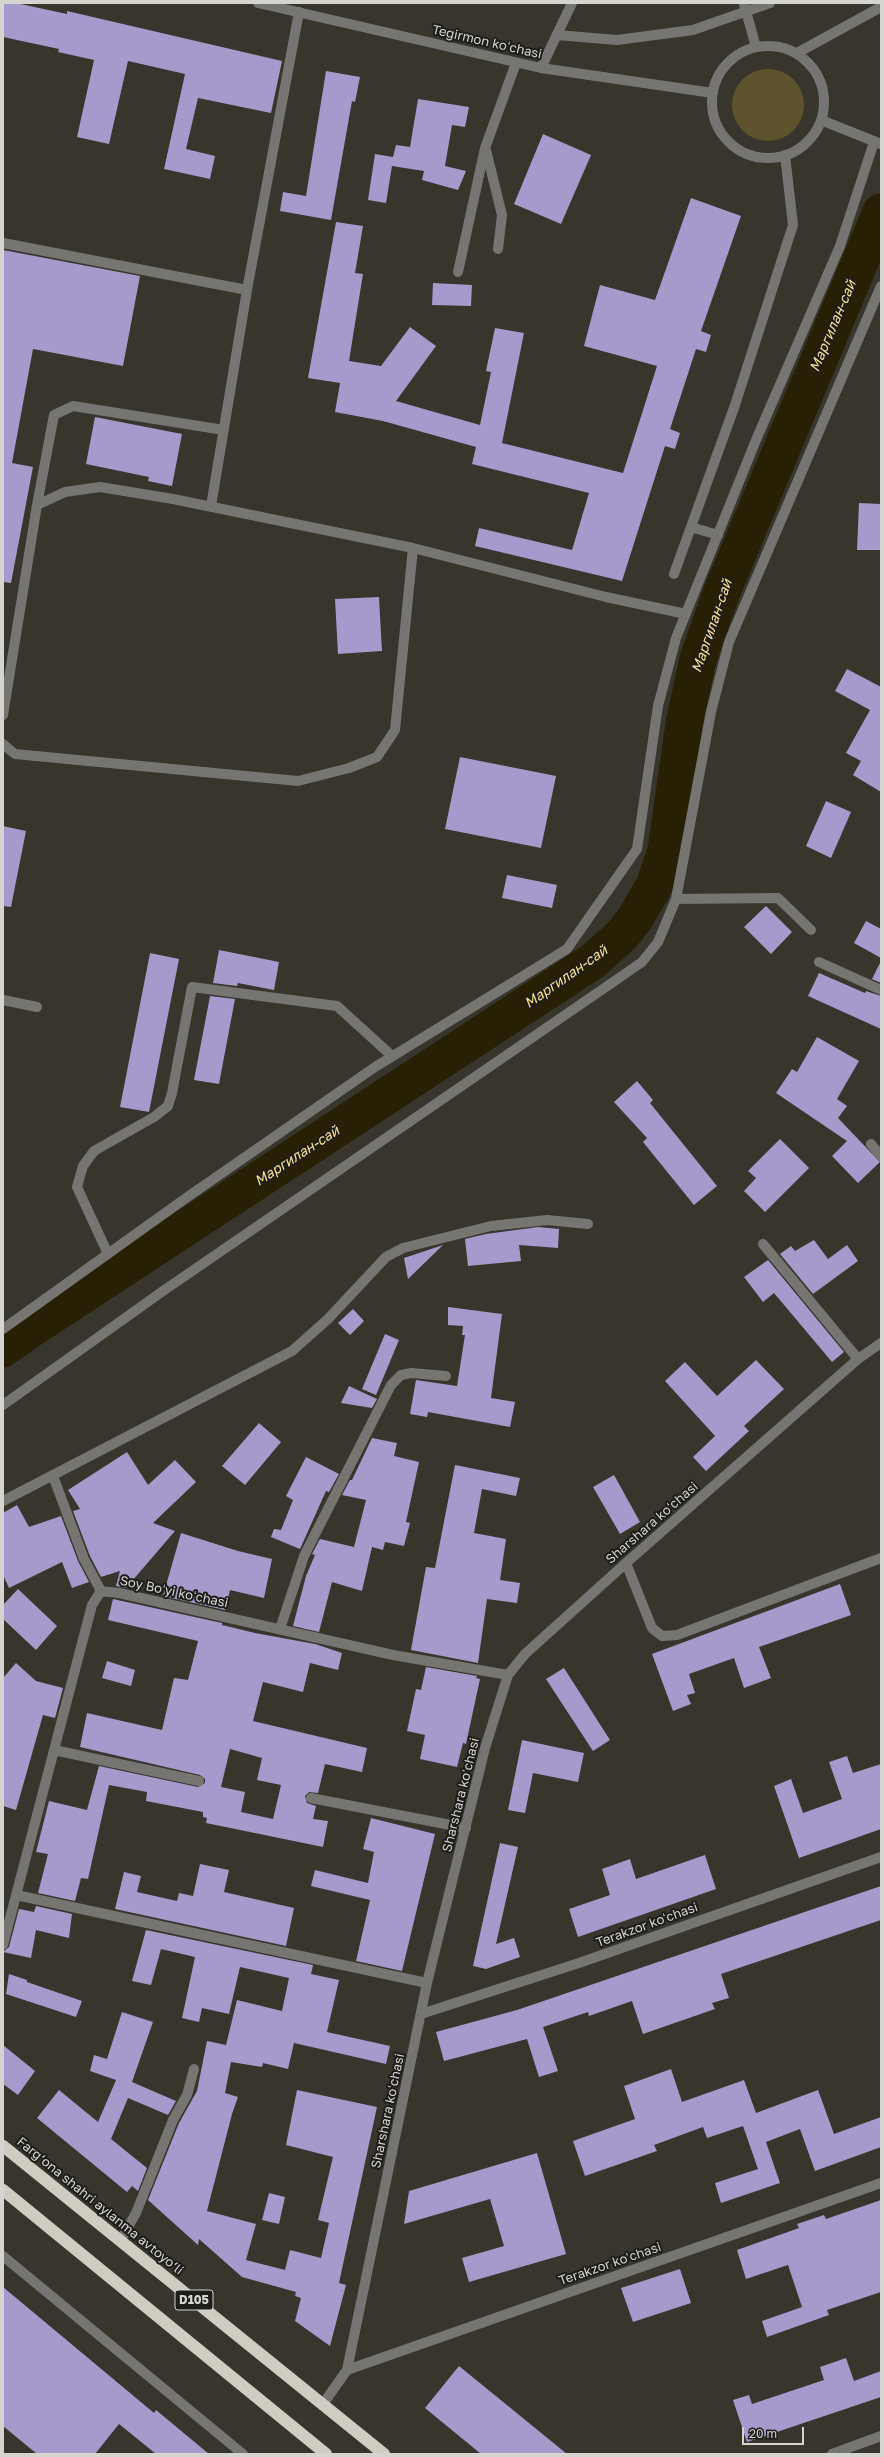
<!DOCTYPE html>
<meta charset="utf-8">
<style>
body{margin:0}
#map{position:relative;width:884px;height:2457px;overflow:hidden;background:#38352d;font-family:"Golos Text",sans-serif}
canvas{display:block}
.frame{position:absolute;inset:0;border:4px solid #d6d4cf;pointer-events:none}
.scale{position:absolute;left:742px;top:2427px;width:62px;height:18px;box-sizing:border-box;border:2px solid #d6d4cf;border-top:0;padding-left:5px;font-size:12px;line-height:14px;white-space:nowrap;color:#d6d4cf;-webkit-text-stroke:3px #1e1d19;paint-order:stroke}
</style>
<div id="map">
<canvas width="884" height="2457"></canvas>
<div class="frame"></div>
<div class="scale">20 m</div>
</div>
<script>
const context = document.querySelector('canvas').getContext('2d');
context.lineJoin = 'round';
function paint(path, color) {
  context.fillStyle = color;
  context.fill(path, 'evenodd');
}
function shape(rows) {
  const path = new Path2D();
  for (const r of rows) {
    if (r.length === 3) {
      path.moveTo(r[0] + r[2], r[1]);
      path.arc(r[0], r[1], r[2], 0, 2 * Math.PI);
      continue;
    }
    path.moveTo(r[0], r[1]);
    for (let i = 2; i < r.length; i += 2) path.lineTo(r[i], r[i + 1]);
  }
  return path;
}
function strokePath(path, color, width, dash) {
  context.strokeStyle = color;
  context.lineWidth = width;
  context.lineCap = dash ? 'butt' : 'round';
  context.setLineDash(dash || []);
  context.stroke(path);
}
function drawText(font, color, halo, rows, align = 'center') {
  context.font = font + ' "Golos Text",sans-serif';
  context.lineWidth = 4;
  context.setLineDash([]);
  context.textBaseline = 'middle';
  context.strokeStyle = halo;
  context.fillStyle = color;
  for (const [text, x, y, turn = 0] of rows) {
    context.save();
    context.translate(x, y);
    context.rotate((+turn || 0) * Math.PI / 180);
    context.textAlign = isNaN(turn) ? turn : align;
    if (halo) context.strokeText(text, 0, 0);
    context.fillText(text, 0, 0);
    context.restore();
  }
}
const green = shape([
 [768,105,36]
]);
const river = shape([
 [3,1349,34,1327,593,961,622,935,634,920,654,886,666,850,684,724,698,659,721,594,881,212]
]);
const building = shape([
 [3,3,16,3,67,14,67,11,282,61,271,113,198,98,186,149,215,156,210,179,164,169,185,74,128,61,109,144,77,137,94,60,58,52,59,49,3,37],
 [326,71,360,77,355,102,352,101,331,220,280,211,283,192,306,196],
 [418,99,469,107,465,127,452,125,445,166,466,171,458,190,422,180,424,171,392,166,386,203,368,200,375,154,393,157,396,145,410,147],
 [543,134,591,155,561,224,514,204],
 [691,198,741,216,701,331,711,335,706,352,696,349,670,429,680,433,675,449,665,446,622,581,475,546,479,528,572,550,589,493,472,464,476,447,383,421,335,412,340,383,308,378,336,222,363,226,355,273,363,274,349,361,381,366,410,327,436,346,396,401,480,425,491,372,486,371,495,328,524,333,502,443,623,473,657,366,584,346,600,285,655,300],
 [3,250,140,276,123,366,33,349,12,463,33,467,11,583,3,582],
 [433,283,472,285,471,306,432,305],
 [95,417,182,434,172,486,148,481,149,477,86,464],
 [859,503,881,504,881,550,857,550],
 [379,597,382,651,338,654,335,599],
 [847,669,881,687,881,792,853,775,861,761,846,753,870,710,835,691],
 [460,757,556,776,541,848,445,829],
 [826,801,851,812,831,858,806,846],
 [3,826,26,831,11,907,3,906],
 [507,875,557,885,552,908,502,898],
 [766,906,792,932,771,954,744,927],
 [866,921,881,929,881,958,854,943],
 [219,950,279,962,274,990,238,983,237,986,213,983],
 [150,953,179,959,149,1112,120,1107],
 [881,961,881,983,872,979],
 [819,973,865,993,866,991,881,996,881,1029,808,996],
 [210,996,235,999,219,1084,194,1080],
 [817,1037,859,1061,837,1099,847,1106,838,1118,880,1162,858,1183,832,1156,847,1141,776,1093,792,1069,797,1072],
 [637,1081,653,1100,650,1103,717,1186,694,1205,643,1142,647,1138,614,1102],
 [780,1139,809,1168,765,1212,744,1191,756,1178,748,1171],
 [538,1227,559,1229,558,1248,519,1245,521,1261,468,1266,465,1239,486,1234],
 [814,1240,828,1259,847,1245,858,1261,813,1294,780,1254,791,1246,795,1251],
 [443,1245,408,1279,404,1258],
 [768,1260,844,1352,832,1362,774,1293,763,1302,744,1277],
 [448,1307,502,1314,491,1398,515,1402,510,1427,428,1412,427,1417,410,1414,416,1380,457,1386,465,1335,462,1335,463,1326,448,1325],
 [353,1309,364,1321,350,1335,338,1323],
 [385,1334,399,1340,376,1395,362,1389],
 [756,1360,784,1389,744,1426,749,1431,706,1471,693,1457,715,1436,665,1381,685,1362,717,1396],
 [349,1386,377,1399,372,1408,341,1403],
 [259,1423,281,1442,245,1485,222,1466],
 [372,1438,397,1443,394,1456,419,1462,406,1522,410,1523,404,1546,385,1542,383,1550,372,1547,362,1591,332,1582,319,1632,293,1626,306,1576,315,1555,312,1554,320,1539,354,1547,366,1500,342,1495,350,1480,352,1480],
 [127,1452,148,1485,175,1460,196,1482,153,1523,175,1531,126,1588,116,1586,120,1571,101,1577,90,1556,73,1511,80,1509,68,1490],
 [306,1457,339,1474,329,1492,326,1491,300,1549,271,1537,274,1529,281,1530,293,1500,286,1496],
 [455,1465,520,1478,516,1496,482,1489,474,1533,506,1539,500,1580,520,1583,517,1603,487,1599,478,1663,411,1650,426,1567,435,1568],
 [614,1475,640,1522,620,1534,593,1487],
 [17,1505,29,1527,61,1516,78,1561,89,1582,72,1588,62,1562,9,1588,3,1575,3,1513],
 [181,1533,238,1551,272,1559,264,1598,230,1590,225,1610,163,1596],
 [840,1584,851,1615,759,1647,771,1678,744,1688,734,1658,689,1674,695,1693,687,1695,691,1704,673,1711,652,1654],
 [18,1589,57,1626,36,1650,3,1619,3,1605],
 [113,1599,222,1623,222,1625,255,1633,315,1644,342,1653,338,1670,310,1663,303,1692,263,1682,253,1721,367,1748,362,1772,325,1764,318,1793,309,1792,305,1796,307,1803,316,1806,313,1819,328,1821,323,1847,206,1823,207,1818,203,1817,203,1812,146,1801,147,1792,109,1785,88,1879,81,1878,75,1901,38,1893,48,1854,36,1852,49,1801,87,1810,99,1766,198,1787,205,1783,205,1779,200,1775,80,1747,87,1713,162,1730,174,1678,188,1680,198,1641,108,1620],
 [230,1749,262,1758,257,1780,281,1785,273,1819,241,1812,245,1792,221,1787],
 [107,1661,135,1670,131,1686,102,1678],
 [16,1663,36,1681,63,1688,55,1718,43,1715,16,1810,3,1806,3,1678],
 [426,1667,477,1676,476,1678,480,1679,466,1744,463,1743,457,1767,420,1759,425,1735,407,1731,416,1689,421,1690],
 [564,1668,610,1740,593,1751,546,1679],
 [522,1740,584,1753,578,1782,533,1773,525,1813,508,1810],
 [847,1756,853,1773,881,1764,881,1829,799,1858,774,1786,791,1779,803,1813,842,1799,829,1762],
 [371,1818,435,1834,402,1971,356,1961,370,1900,311,1886,315,1870,368,1883,374,1852,363,1849],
 [500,1843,518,1847,496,1944,514,1938,520,1957,486,1969,473,1966],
 [705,1855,716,1889,578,1937,569,1909,610,1895,602,1869,630,1859,636,1879],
 [200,1864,229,1870,224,1892,294,1908,286,1946,115,1909,124,1872,141,1876,137,1892,177,1901,179,1893,193,1896],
 [881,1886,881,1920,721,1974,729,1998,712,2003,715,2009,643,2034,632,2001,589,2016,588,2012,543,2027,558,2071,539,2077,527,2039,444,2061,436,2032,517,2010],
 [36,1906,72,1914,69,1938,36,1930,31,1958,3,1952,9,1947,19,1909,34,1912],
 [146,1930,313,1965,311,1974,339,1980,327,2032,390,2046,386,2064,294,2043,288,2069,263,2063,262,2067,231,2062,225,2093,238,2097,232,2114,207,2211,256,2224,246,2260,285,2270,290,2250,321,2258,329,2223,318,2220,333,2157,286,2145,297,2090,377,2107,339,2283,346,2285,330,2346,295,2321,301,2298,295,2296,296,2292,242,2277,199,2239,198,2245,148,2200,179,2123,197,2091,207,2041,226,2045,237,2000,282,2011,289,1978,240,1967,229,2014,202,2008,199,2022,182,2018,195,1957,161,1949,151,1985,132,1981],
 [9,1974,27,1980,27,1982,82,2001,76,2017,6,1994],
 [122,2012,153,2022,132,2082,176,2101,168,2115,128,2098,111,2139,147,2168,138,2191,132,2186,127,2192,37,2118,59,2090,98,2122,116,2080,90,2071,94,2055,107,2059],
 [3,2045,35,2071,18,2095,3,2084],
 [671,2069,682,2102,744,2080,756,2113,818,2090,834,2134,881,2117,881,2147,815,2171,800,2129,766,2142,780,2183,721,2203,715,2183,758,2169,743,2126,707,2138,703,2127,654,2145,657,2151,585,2176,573,2141,635,2119,624,2086],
 [537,2153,566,2254,469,2282,462,2258,504,2246,490,2199,404,2224,409,2191],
 [269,2193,285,2197,279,2224,262,2220],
 [881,2200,881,2292,827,2310,829,2315,767,2337,762,2321,802,2307,788,2265,746,2279,737,2250,799,2228,797,2224,824,2215,826,2219],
 [680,2269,691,2303,633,2322,621,2288],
 [3,2287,154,2413,156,2410,209,2454,156,2454,119,2424,95,2454,37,2454,3,2426],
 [846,2358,854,2381,881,2371,881,2397,747,2442,733,2400,749,2395,752,2404,824,2380,820,2367],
 [459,2366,567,2454,481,2454,425,2408]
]);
const minor = shape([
 [258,3,541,68,713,93],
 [744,4,756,47],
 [557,35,617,40,693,30,770,3],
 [768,102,56],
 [797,53,881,7],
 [541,68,572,3],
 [821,120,881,144],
 [486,150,502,215,498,249],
 [3,243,247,290],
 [458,272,485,148,516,63],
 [37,505,65,492,100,487,173,499,413,548,606,597,686,614],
 [211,506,247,290,299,12],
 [691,527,718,535],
 [674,574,735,405,793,225,785,155],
 [3,715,37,505,54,415,73,406,224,430],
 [3,744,15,754,298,781,349,768,377,757,395,730,413,548],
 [676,899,778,898,811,930],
 [819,962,881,990],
 [3,1000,37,1007],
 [871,1144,881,1156],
 [763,1244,858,1359],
 [108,1254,77,1187,83,1166,94,1151,154,1117,168,1106,172,1093,192,987,337,1006,392,1056],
 [3,1329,186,1198,375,1067,567,949,637,849,658,706,676,638,756,440,840,246,874,142],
 [3,1405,163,1291,619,978,642,962,658,942,676,899,711,712,729,642,881,286],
 [53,1476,84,1559,101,1591],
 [3,1501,292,1351,328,1319,386,1257,403,1248,491,1226,547,1220,588,1224],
 [626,1563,652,1628,662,1636,677,1635,881,1558],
 [280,1629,304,1556,391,1385,401,1375,411,1373,446,1376],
 [54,1750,199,1781],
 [311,1798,466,1828],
 [16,1895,427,1983],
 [3,1945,92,1605,101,1591,119,1593,393,1655,508,1675],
 [421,2014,579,1963,881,1857],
 [120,2241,136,2213,173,2120,187,2095,194,2069],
 [3,2256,243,2454],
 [347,2370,881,2183],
 [323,2404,347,2370,427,1983,485,1748,508,1675,525,1654,626,1563,858,1359,881,1343],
 [832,2454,881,2436]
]);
const highway = shape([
 [3,2146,384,2454],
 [3,2190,326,2454]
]);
const shields = [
 [194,2300,38]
];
const shieldNames = [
 ["D105",194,2300]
];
const streetNames = [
 ["Tegirmon koʻchasi",487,42,13],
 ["Sharshara koʻchasi",652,1523,-41],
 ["Soy Boʻyi koʻchasi",174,1592,12],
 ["Sharshara koʻchasi",461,1795,-76],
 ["Terakzor koʻchasi",647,1925,-20],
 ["Sharshara koʻchasi",388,2111,-78],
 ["Farg‘ona shahri aylanma avtoyo‘li",100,2206,39],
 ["Terakzor koʻchasi",610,2264,-19]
];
const waterNames = [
 ["Маргилан-сай",833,326,-67],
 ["Маргилан-сай",712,626,-71],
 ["Маргилан-сай",566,977,-35],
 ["Маргилан-сай",297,1156,-33]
];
paint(green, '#5e532d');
strokePath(river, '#272005', 37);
paint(building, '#a699cb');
strokePath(minor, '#767571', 10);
strokePath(highway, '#cfccc2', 12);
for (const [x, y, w] of shields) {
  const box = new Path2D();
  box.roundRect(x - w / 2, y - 10, w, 20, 3);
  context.fillStyle = '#1e1d19';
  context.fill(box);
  strokePath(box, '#d6d4cf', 1);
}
drawText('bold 12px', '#d6d4cf', null, shieldNames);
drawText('13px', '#d6d4cf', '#1e1d19', streetNames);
drawText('italic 14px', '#fae292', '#1e1d19', waterNames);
</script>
